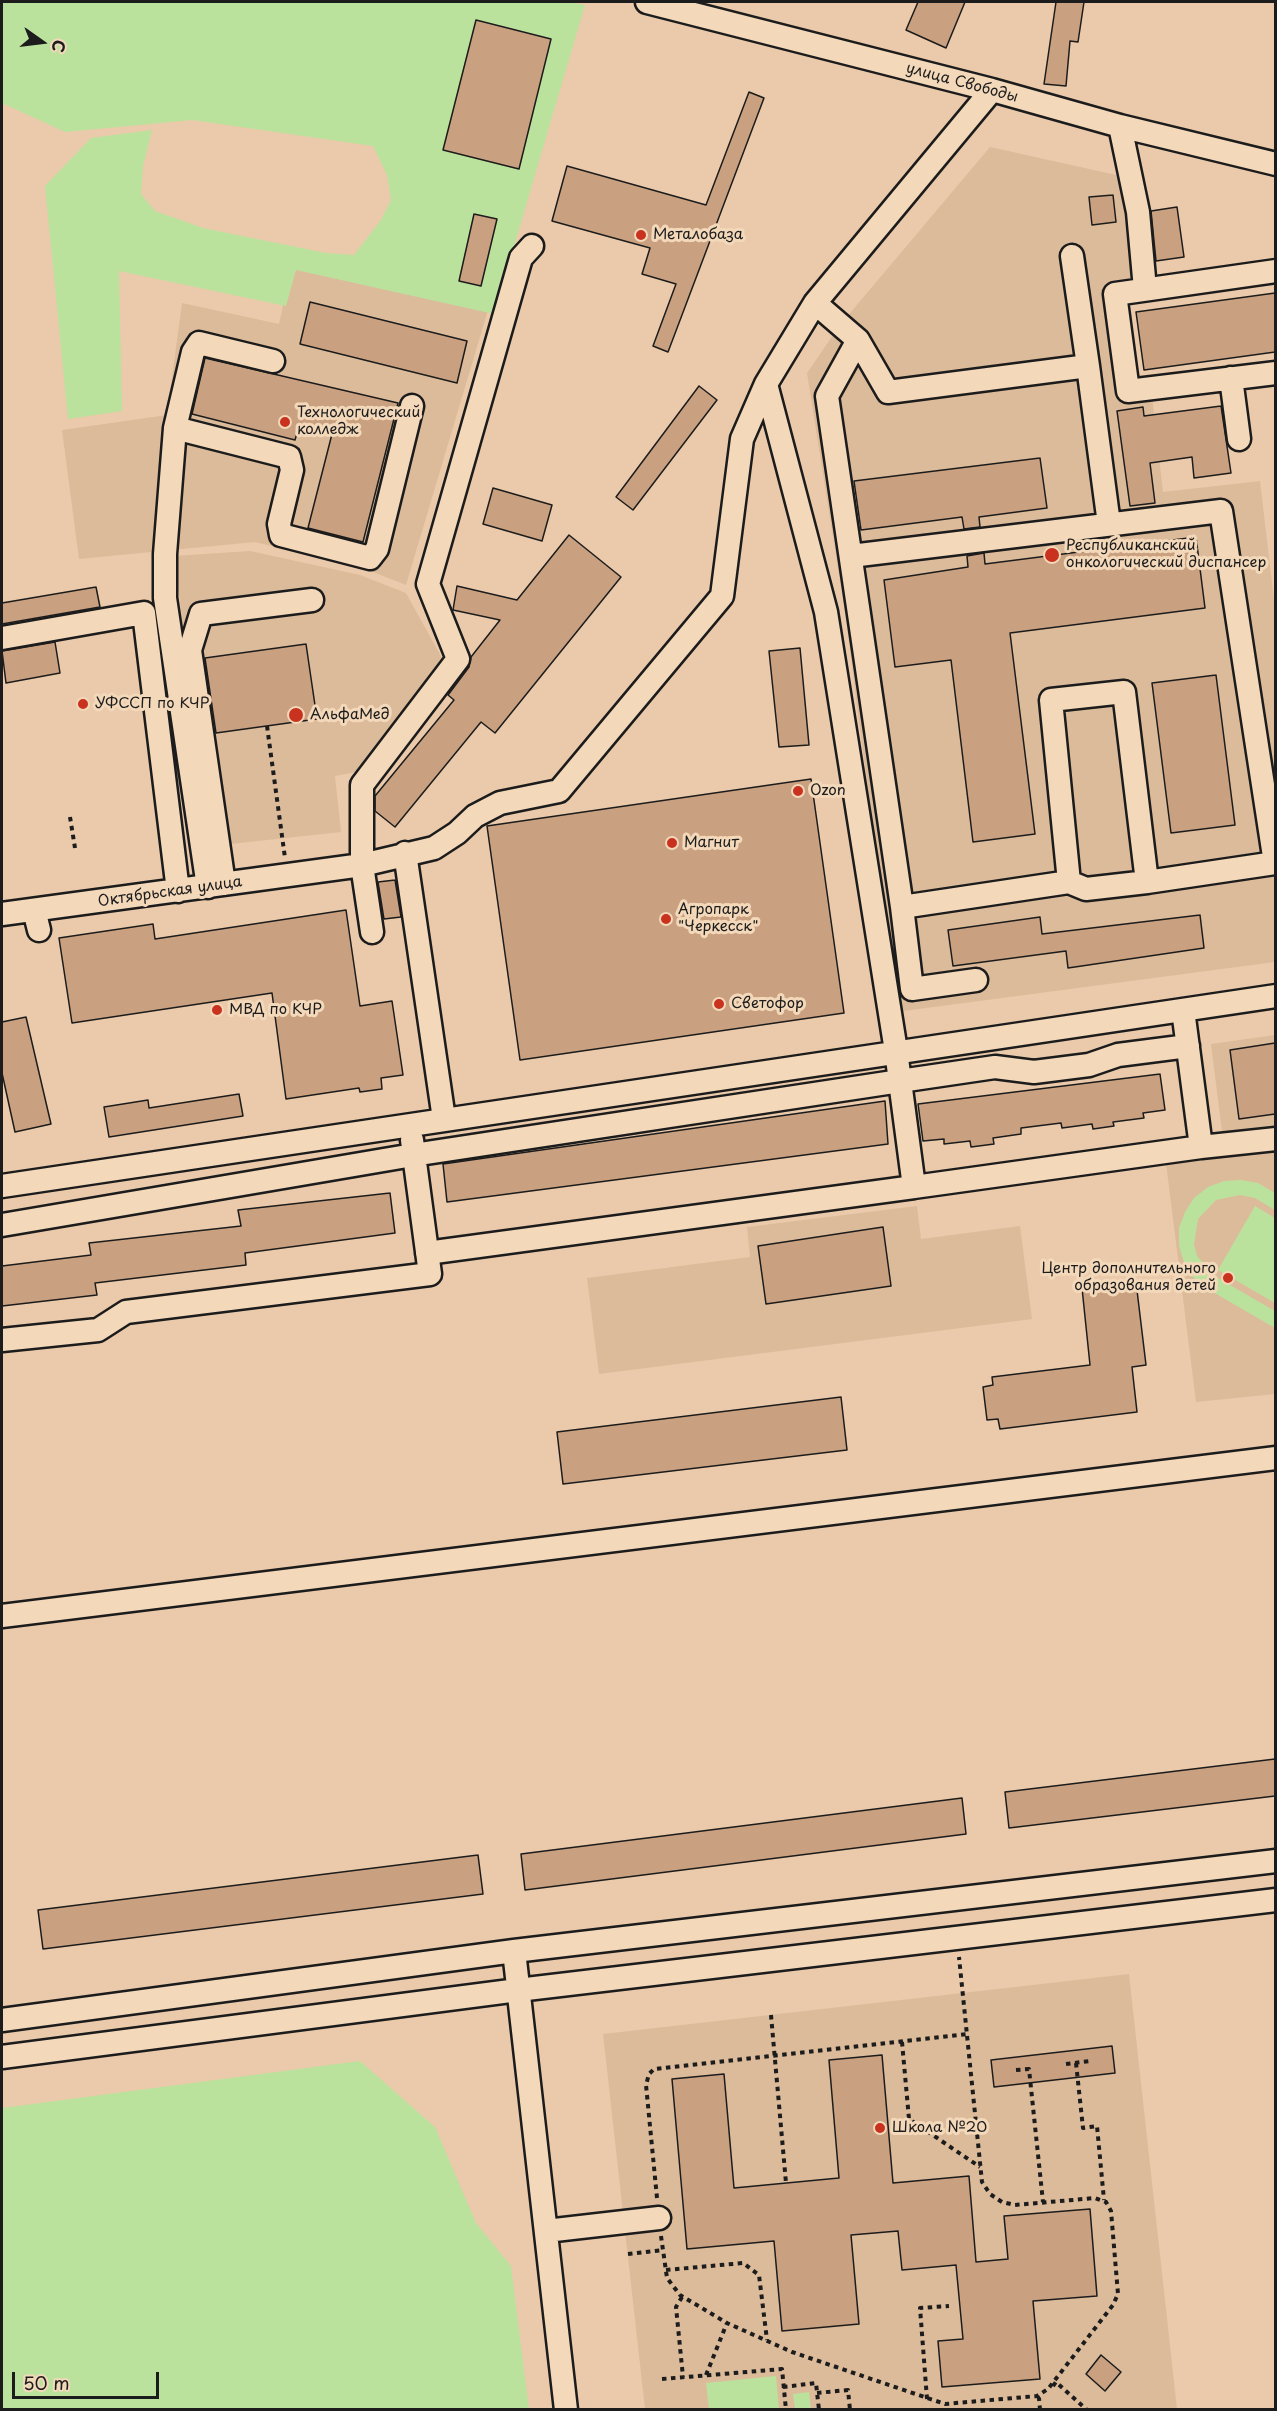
<!DOCTYPE html>
<meta charset="utf-8">
<style>
body{margin:0}
#map{position:relative;width:1277px;height:2411px;overflow:hidden;background:#eacaaa;font-family:"Playpen Sans",sans-serif}
canvas{display:block}
.frame{position:absolute;inset:0;border:3px solid #1c1c1c;pointer-events:none}
.north{position:absolute;left:12px;top:12px;width:60px;height:60px;-webkit-text-stroke:4px #f3d8ba;paint-order:stroke;rotate:104deg;font-size:16px;font-weight:700;line-height:24px;text-align:center;color:#1c1c1c}
.north::after{content:'';display:block;margin:auto;width:21px;height:27px;background:#1c1c1c;clip-path:polygon(50% 0,100% 100%,50% 72%,0 100%)}
.scale{position:absolute;left:12px;top:2372px;width:147px;height:27px;box-sizing:border-box;border:3px solid #1c1c1c;border-top:0;padding-left:8px;font-size:18px;line-height:21px;white-space:nowrap;color:#1c1c1c;-webkit-text-stroke:4px #f3d8ba;paint-order:stroke}
</style>
<div id="map">
<canvas width="1277" height="2411"></canvas>
<div class="frame"></div>
<div class="north">С</div>
<div class="scale">50 m</div>
</div>
<script>
const context = document.querySelector('canvas').getContext('2d');
context.lineJoin = 'round';
function paint(path, color) {
  context.fillStyle = color;
  context.fill(path, 'evenodd');
}
function shape(rows) {
  const path = new Path2D();
  for (const r of rows) {
    path.moveTo(r[0], r[1]);
    for (let i = 2; i < r.length; i += 2) path.lineTo(r[i], r[i + 1]);
  }
  return path;
}
function strokePath(path, color, width, dash) {
  context.strokeStyle = color;
  context.lineWidth = width;
  context.lineCap = dash ? 'butt' : 'round';
  context.setLineDash(dash || []);
  context.stroke(path);
}
function drawText(font, color, halo, rows, align = 'center') {
  context.font = font + ' "Playpen Sans",sans-serif';
  context.lineWidth = 6;
  context.setLineDash([]);
  context.textBaseline = 'middle';
  context.strokeStyle = halo;
  context.fillStyle = color;
  for (const [text, x, y, turn = 0] of rows) {
    context.save();
    context.translate(x, y);
    context.rotate((+turn || 0) * Math.PI / 180);
    context.textAlign = isNaN(turn) ? turn : align;
    if (halo) context.strokeText(text, 0, 0);
    context.fillText(text, 0, 0);
    context.restore();
  }
}
const built = shape([
 [990,147,1125,177,1140,283,1108,287,1123,400,1152,396,1163,492,1260,481,1276,617,1275,962,896,1012,846,619,807,373,840,325],
 [294,257,491,300,406,585,363,568,255,542,79,559,62,430,167,415,182,303,279,324],
 [250,551,360,575,406,593,442,658,356,772,335,776,341,832,212,846,174,556],
 [1275,1035,1275,1394,1196,1402,1166,1163,1225,1155,1211,1044],
 [917,1206,921,1239,1020,1226,1032,1319,599,1374,587,1278,750,1257,747,1227],
 [1129,1974,1177,2409,645,2409,603,2034]
]);
const green = shape([
 [2,2,569,2,585,5,494,314,296,270,286,306,119,271,122,411,68,419,45,186,91,138,152,130,143,166,141,194,155,211,203,228,326,253,354,255,381,220,391,200,387,175,373,146,192,120,65,132,2,103],
 [1241,1180,1258,1183,1275,1193,1275,1210,1255,1198,1240,1195,1216,1200,1198,1219,1194,1244,1197,1256,1216,1277,1275,1311,1275,1328,1206,1288,1193,1277,1184,1262,1179,1246,1179,1228,1185,1212,1194,1198,1208,1187,1224,1181],
 [1255,1206,1275,1218,1275,1303,1218,1270],
 [360,2061,435,2127,476,2223,511,2266,529,2409,2,2409,2,2108],
 [776,2376,779,2409,709,2409,706,2383],
 [809,2392,811,2409,795,2409,793,2394]
]);
const building = shape([
 [918,2,965,2,946,48,906,30,918,2],
 [1056,2,1084,2,1078,42,1070,41,1066,86,1044,84,1056,2],
 [476,20,551,39,519,169,443,150,476,20],
 [749,92,764,98,668,352,653,346,676,284,642,274,650,248,552,221,567,166,706,205,749,92],
 [1113,195,1116,222,1092,225,1089,197,1113,195],
 [1177,207,1184,257,1156,261,1151,211,1177,207],
 [474,214,497,219,481,286,459,281,474,214],
 [1275,293,1275,352,1144,370,1136,312,1275,293],
 [310,302,467,341,457,383,300,344,310,302],
 [205,358,398,403,363,542,308,528,332,434,299,426,295,440,192,414,205,358],
 [699,386,717,400,633,510,616,497,699,386],
 [1221,406,1231,473,1194,478,1192,457,1150,463,1155,503,1130,506,1117,411,1143,407,1144,416,1221,406],
 [1040,458,1047,508,979,517,980,527,964,529,962,517,861,530,854,481,1040,458],
 [493,488,552,505,542,541,483,524,493,488],
 [569,535,621,577,495,733,481,722,395,827,375,811,375,796,454,700,448,695,469,667,471,657,500,620,453,610,457,586,517,600,569,535],
 [1196,537,1205,608,1010,633,1035,834,973,842,951,660,895,667,884,580,968,567,967,556,984,553,985,564,1196,537],
 [96,587,100,607,2,624,2,603,96,587],
 [55,642,60,673,6,683,2,651,55,642],
 [306,644,317,719,216,733,205,658,306,644],
 [800,648,809,745,779,747,769,651,800,648],
 [1216,675,1235,825,1171,833,1152,683,1216,675],
 [811,779,844,1013,520,1060,487,826,811,779],
 [395,880,401,917,384,919,378,882,395,880],
 [346,910,360,1006,392,1001,403,1075,381,1078,382,1089,360,1092,359,1088,286,1099,272,993,72,1023,59,938,153,924,155,939,346,910],
 [1200,915,1204,948,1068,968,1066,951,953,966,948,930,1040,917,1042,934,1200,915],
 [26,1017,51,1124,15,1132,2,1073,2,1022,26,1017],
 [1275,1043,1275,1114,1239,1119,1230,1050,1275,1043],
 [1160,1074,1165,1110,1143,1113,1144,1118,1113,1122,1114,1126,1093,1129,1092,1124,1062,1128,1061,1123,1021,1128,1021,1134,993,1138,994,1144,971,1147,970,1141,944,1144,944,1139,923,1141,918,1104,1160,1074],
 [239,1094,243,1116,109,1137,104,1107,148,1100,149,1108,239,1094],
 [885,1101,888,1144,447,1202,443,1164,885,1101],
 [390,1193,395,1233,245,1253,246,1265,95,1283,97,1295,2,1306,2,1266,91,1255,89,1243,241,1226,238,1210,390,1193],
 [883,1227,891,1286,766,1304,758,1246,883,1227],
 [1136,1282,1146,1365,1132,1367,1137,1412,1000,1429,998,1419,987,1420,983,1387,993,1385,992,1377,1090,1365,1082,1288,1136,1282],
 [841,1397,847,1450,563,1484,557,1432,841,1397],
 [1275,1759,1275,1796,1009,1828,1005,1792,1275,1759],
 [962,1798,966,1834,525,1890,521,1854,962,1798],
 [478,1855,483,1894,43,1949,38,1910,478,1855],
 [1112,2046,1115,2073,994,2087,991,2060,1112,2046],
 [882,2055,893,2183,969,2176,976,2262,1008,2259,1004,2216,1090,2209,1097,2296,1033,2301,1040,2379,942,2387,938,2341,963,2339,956,2265,902,2270,898,2231,851,2235,859,2324,782,2331,774,2241,687,2249,672,2079,724,2074,734,2188,839,2178,829,2060,882,2055],
 [1101,2355,1121,2372,1105,2391,1086,2374,1101,2355]
]);
const path = shape([
 [267,726,285,858],
 [70,817,75,848],
 [771,2015,786,2183],
 [902,2042,909,2119,980,2167],
 [1076,2063,1083,2128,1097,2126,1104,2200],
 [1066,2064,1090,2061],
 [1016,2070,1029,2069,1043,2202],
 [657,2198,646,2085,649,2074,654,2069,967,2034],
 [661,2236,667,2278,680,2295,727,2323,792,2352,945,2404,1037,2396,1048,2389,1113,2305,1118,2294,1111,2211,1106,2202,1095,2198,1015,2205,1002,2202,990,2194,982,2182,959,1957],
 [628,2254,663,2250],
 [666,2270,743,2263,759,2275,767,2340],
 [682,2297,676,2307,683,2377],
 [706,2375,727,2323],
 [662,2379,782,2369,786,2410],
 [1053,2386,1056,2382,1087,2410],
 [783,2387,816,2383,819,2410],
 [817,2393,848,2390,850,2410],
 [927,2399,920,2308,949,2306],
 [1040,2410,1039,2398,1041,2397]
]);
const minor = shape([
 [647,2,992,90,1120,126,1276,164],
 [1120,126,1138,212,1145,289],
 [1072,256,1088,366],
 [1276,271,1115,294,1128,391,1276,373],
 [815,303,858,340,827,396,902,907,1069,882,1086,889,1147,882,1124,692,1051,700,1069,882],
 [858,340,888,392,1088,366,1109,524],
 [1231,378,1239,439],
 [175,428,193,352,199,343,273,361],
 [851,556,1221,511,1275,863,1147,882],
 [2,638,144,613,178,891],
 [405,853,444,1119],
 [224,884,190,650,201,614,312,600],
 [208,887,165,598,165,554,175,428,289,457,292,470,279,524,281,535,370,558,377,549,412,406],
 [902,907,912,989,976,980],
 [34,910,39,930],
 [2,914,362,865,434,848,457,833,475,816,500,803,559,791,722,596,742,439,766,384,815,303,992,90],
 [372,932,362,865,362,785,458,659,428,584,521,258,532,246],
 [1201,1147,1276,1139],
 [2,1186,1276,996],
 [914,1187,1201,1147,1183,1010],
 [2,1225,413,1155,900,1081,995,1067,1034,1072,1089,1065,1118,1055,1188,1046],
 [427,1253,914,1187,896,1051,826,612,766,384],
 [2,1340,98,1330,126,1312,430,1274,412,1140],
 [2,1616,1276,1458],
 [514,1951,566,2410],
 [2,2020,514,1951,1276,1861],
 [2,2057,518,1990,1276,1900],
 [546,2231,659,2218]
]);
const markers = [
 [641,235,6,"#c8321e"],
 [285,422,6,"#c8321e"],
 [1052,555,8,"#c8321e"],
 [83,704,6,"#c8321e"],
 [296,715,8,"#c8321e"],
 [798,791,6,"#c8321e"],
 [672,843,6,"#c8321e"],
 [666,919,6,"#c8321e"],
 [719,1004,6,"#c8321e"],
 [217,1010,6,"#c8321e"],
 [1228,1278,6,"#c8321e"],
 [880,2128,6,"#c8321e"]
];
const streetNames = [
 ["улица Свободы",962,83,15],
 ["Октябрьская улица",170,892,-8]
];
const poiNames = [
 ["Металобаза",653,235],
 ["Технологический",297,413],
 ["колледж",297,430],
 ["Республиканский",1066,546],
 ["онкологический диспансер",1066,563],
 ["УФССП по КЧР",95,704],
 ["АльфаМед",310,715],
 ["Ozon",810,791],
 ["Магнит",684,843],
 ["Агропарк",678,910],
 ["\"Черкесск\"",678,927],
 ["Светофор",731,1004],
 ["МВД по КЧР",229,1010],
 ["Центр дополнительного",1216,1269,"right"],
 ["образования детей",1216,1286,"right"],
 ["Школа №20",892,2128]
];
paint(built, '#dcbb9a');
paint(green, '#bbe29d');
paint(building, '#caa180');
strokePath(building, '#1c1c1c', 1.5);
strokePath(minor, '#1c1c1c', 27);
strokePath(path, '#1c1c1c', 4, [4.5, 4.5]);
strokePath(minor, '#f3d8ba', 22);
for (const [x, y, r, color] of markers) {
  const dot = new Path2D();
  dot.arc(x, y, r, 0, 2 * Math.PI);
  context.fillStyle = color;
  context.fill(dot);
  strokePath(dot, '#f3d8ba', 2);
}
drawText('15px', '#1c1c1c', '#f3d8ba', streetNames);
drawText('15px', '#1c1c1c', '#f3d8ba', poiNames, 'left');
</script>
